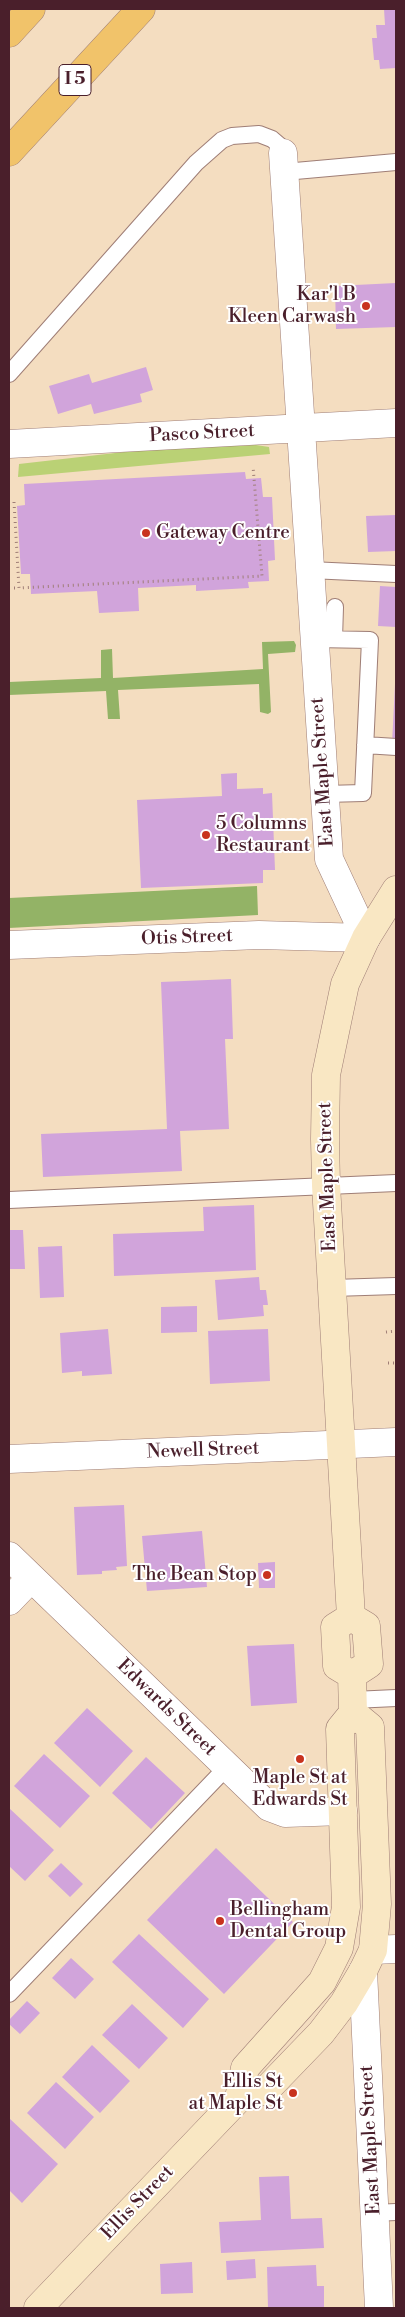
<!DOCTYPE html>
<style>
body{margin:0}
#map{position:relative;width:405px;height:2317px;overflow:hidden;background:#f4ddc0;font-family:"Libre Bodoni",serif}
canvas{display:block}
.frame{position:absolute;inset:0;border:10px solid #4a1f2b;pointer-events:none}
</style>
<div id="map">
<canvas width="405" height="2317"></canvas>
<div class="frame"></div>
</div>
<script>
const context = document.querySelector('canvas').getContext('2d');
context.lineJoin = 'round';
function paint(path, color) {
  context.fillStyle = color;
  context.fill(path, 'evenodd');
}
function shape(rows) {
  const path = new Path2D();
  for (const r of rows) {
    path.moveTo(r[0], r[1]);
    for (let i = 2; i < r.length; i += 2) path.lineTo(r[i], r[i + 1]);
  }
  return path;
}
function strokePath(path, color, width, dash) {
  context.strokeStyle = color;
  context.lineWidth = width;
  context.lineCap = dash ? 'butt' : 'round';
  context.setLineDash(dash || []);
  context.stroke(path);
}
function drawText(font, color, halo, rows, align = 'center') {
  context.font = font + ' "Libre Bodoni",serif';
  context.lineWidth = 4;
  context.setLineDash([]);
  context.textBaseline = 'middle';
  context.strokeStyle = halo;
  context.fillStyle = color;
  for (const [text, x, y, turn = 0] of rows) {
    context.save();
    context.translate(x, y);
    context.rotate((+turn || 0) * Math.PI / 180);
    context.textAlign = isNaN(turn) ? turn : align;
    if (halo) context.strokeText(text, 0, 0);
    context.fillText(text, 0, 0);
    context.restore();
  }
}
const green = shape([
 [256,445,269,447,270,454,18,477,19,464,159,448]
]);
const forest = shape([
 [294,641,296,645,295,652,268,654,271,712,268,714,260,712,259,684,118,690,120,719,108,719,106,691,9,695,9,682,101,678,101,650,112,649,113,678,263,669,262,642],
 [257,886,258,915,9,928,9,898]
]);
const building = shape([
 [384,9,396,9,396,68,380,69,379,60,374,60,372,38,377,38,376,25,385,25],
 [396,283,396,327,336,329,335,286],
 [146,367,153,390,140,394,142,402,94,414,91,404,58,414,49,386,89,374,92,383],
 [245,472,246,479,261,478,263,497,272,497,275,560,268,561,269,581,248,582,249,588,196,591,196,585,138,588,139,611,99,613,97,591,31,594,30,574,21,574,17,506,25,505,24,484],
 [396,515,396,551,368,552,366,516],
 [380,586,396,587,396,627,378,626],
 [395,684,396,684,396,744,392,744],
 [237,773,237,789,263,788,263,794,272,793,275,870,263,870,263,883,141,888,137,800,222,796,221,774],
 [231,979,233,1039,225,1039,229,1129,180,1131,182,1171,43,1177,41,1134,167,1129,161,982],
 [254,1205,256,1270,114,1276,113,1234,204,1231,203,1207],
 [9,1230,23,1230,25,1269,9,1269],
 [62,1246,64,1297,40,1298,38,1247],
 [259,1277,260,1290,266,1290,268,1305,263,1305,264,1316,218,1320,215,1280],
 [197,1306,197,1332,161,1333,161,1307],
 [108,1329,112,1374,82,1376,82,1371,62,1373,60,1333],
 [268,1329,270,1381,210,1384,208,1331],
 [124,1505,127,1566,116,1567,117,1570,102,1571,102,1574,77,1575,74,1507],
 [202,1531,207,1587,147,1591,142,1536],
 [275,1562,275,1588,259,1588,258,1563],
 [294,1644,297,1703,251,1706,247,1646],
 [87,1708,133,1751,100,1787,54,1743],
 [44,1754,90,1796,60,1828,14,1786],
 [146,1757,185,1793,151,1829,112,1793],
 [9,1808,54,1850,25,1881,9,1866],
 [216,1848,293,1922,224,1994,147,1920],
 [61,1863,83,1884,70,1897,48,1876],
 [139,1934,209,1999,183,2028,112,1962],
 [71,1958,94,1979,75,1999,52,1978],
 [27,2001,40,2013,20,2034,9,2024,9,2020],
 [132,2004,168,2038,139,2069,102,2035],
 [92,2045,130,2081,100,2113,62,2077],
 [56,2082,94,2117,65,2149,27,2113],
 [9,2118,58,2164,22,2203,9,2190],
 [289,2176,291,2219,322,2218,324,2248,221,2253,219,2222,261,2220,259,2177],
 [255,2259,256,2278,227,2280,226,2261],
 [192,2262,193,2293,161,2294,160,2264],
 [316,2265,317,2286,324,2286,324,2308,268,2308,267,2267]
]);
const path = shape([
 [14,502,19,588,262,576,253,466],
 [9,588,19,588],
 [386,1332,396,1331],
 [388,1363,396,1363]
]);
const lane = shape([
 [284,172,396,162],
 [9,374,196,163,222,140,232,136,259,134,272,139,279,145,283,153],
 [310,570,396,574],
 [315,639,370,640,363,793,325,794],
 [334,639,335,607],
 [365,745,396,747],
 [9,1200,396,1183],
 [333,1288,396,1286],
 [353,1700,396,1698],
 [9,1994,227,1767],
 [374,2213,396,2212]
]);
const street = shape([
 [9,444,396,423],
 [9,945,259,935,366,938,329,859,283,153],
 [9,1459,396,1442],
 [9,1556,269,1807,285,1813,343,1811],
 [9,1601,31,1578],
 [373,1950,396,1949],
 [363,1971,379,2308]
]);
const secondary = shape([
 [351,1617,326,1185,325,1139,326,1075,345,984,366,938,396,890],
 [351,1617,366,1626,369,1664,352,1675],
 [351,1617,335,1627,337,1666,352,1675],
 [239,2098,245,2068,322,1982,339,1948,346,1907,340,1729,353,1713,352,1675],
 [38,2308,239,2098,266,2090,321,2033,344,2003,363,1971,373,1950,377,1904,370,1727,353,1713]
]);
const highway = shape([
 [9,33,31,9],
 [9,152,141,9]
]);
const markers = [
 [366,306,5,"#c8321e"],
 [146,533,5,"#c8321e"],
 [206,835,5,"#c8321e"],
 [267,1575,5,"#c8321e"],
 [300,1759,5,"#c8321e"],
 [220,1921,5,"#c8321e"],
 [293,2093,5,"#c8321e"]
];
const shields = [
 [75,80,32]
];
const shieldNames = [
 ["I 5",75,80]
];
const poiNames = [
 ["Kar'l B",356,295],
 ["Kleen Carwash",356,317],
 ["Gateway Centre",156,533,"left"],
 ["5 Columns",216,824,"left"],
 ["Restaurant",216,846,"left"],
 ["The Bean Stop",257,1575],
 ["Maple St at",300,1778,"center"],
 ["Edwards St",300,1800,"center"],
 ["Bellingham",230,1910,"left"],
 ["Dental Group",230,1932,"left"],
 ["Ellis St",283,2082],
 ["at Maple St",283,2104]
];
const streetNames = [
 ["Pasco Street",202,434,-3],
 ["East Maple Street",323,772,-94],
 ["Otis Street",187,938,-2],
 ["East Maple Street",328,1177,-92],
 ["Newell Street",203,1451,-2],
 ["Edwards Street",166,1708,44],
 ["East Maple Street",371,2140,-93],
 ["Ellis Street",138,2203,-46]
];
paint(green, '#bad175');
paint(forest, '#93b366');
paint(building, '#d1a4db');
strokePath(lane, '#9f7e76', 18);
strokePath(street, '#9f7e76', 29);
strokePath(secondary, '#9f7e76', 29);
strokePath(highway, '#9f7e76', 29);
strokePath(path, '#9f7e76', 3, [1, 4]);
strokePath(lane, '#fff', 16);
strokePath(street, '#fff', 28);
strokePath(secondary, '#f9e7c3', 28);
strokePath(highway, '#f1c36a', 28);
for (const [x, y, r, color] of markers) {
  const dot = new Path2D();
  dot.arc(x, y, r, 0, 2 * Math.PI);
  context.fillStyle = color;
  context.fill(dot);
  strokePath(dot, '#fff', 2);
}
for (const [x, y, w] of shields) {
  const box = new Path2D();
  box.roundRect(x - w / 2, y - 15.5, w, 31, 4);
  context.fillStyle = '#fff';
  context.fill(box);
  strokePath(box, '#4a1f2b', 1);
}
drawText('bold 18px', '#4a1f2b', null, shieldNames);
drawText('19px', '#4a1f2b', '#fff', poiNames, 'right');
drawText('19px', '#4a1f2b', '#fff', streetNames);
</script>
